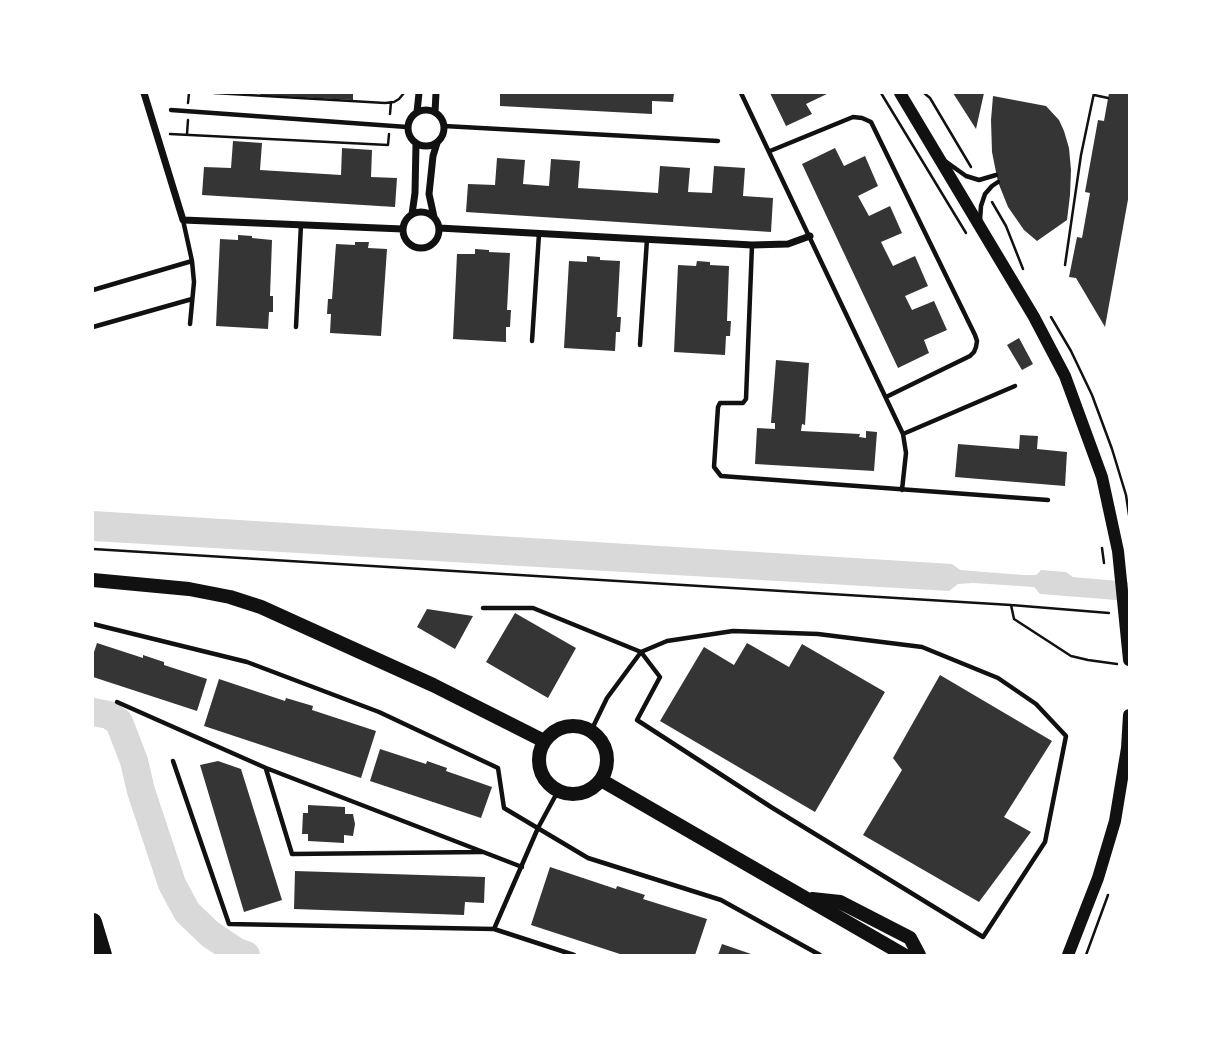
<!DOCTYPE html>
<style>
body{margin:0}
#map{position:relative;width:1222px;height:1048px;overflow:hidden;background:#fff;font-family:"Exo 2",sans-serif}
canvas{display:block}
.frame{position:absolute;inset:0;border:94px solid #fff;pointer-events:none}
</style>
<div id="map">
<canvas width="1222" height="1048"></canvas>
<div class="frame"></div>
</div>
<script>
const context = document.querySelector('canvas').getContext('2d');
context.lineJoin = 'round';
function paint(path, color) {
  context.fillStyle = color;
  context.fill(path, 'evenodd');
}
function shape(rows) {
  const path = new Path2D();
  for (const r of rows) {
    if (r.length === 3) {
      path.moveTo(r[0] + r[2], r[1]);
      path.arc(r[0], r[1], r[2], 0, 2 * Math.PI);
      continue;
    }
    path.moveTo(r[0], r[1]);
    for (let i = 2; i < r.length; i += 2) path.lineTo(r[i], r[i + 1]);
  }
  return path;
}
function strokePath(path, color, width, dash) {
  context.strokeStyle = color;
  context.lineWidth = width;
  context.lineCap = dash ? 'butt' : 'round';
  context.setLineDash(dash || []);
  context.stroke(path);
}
const water = shape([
 [93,511,952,564,960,570,1023,575,1036,575,1041,570,1066,572,1073,577,1129,582,1129,601,1040,594,1034,587,973,583,958,584,949,591,93,541]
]);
const river = shape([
 [93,712,109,715,119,722,134,761,141,791,172,884,187,912,210,934,237,952,246,955]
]);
const building = shape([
 [261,93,353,93,353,100,260,95],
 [500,93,674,93,673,102,652,101,652,114,500,106],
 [770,93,829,93,806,104,812,114,786,126],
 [953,93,984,93,976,129],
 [1109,93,1129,93,1129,194,1105,327,1076,278,1069,277,1077,237,1082,238,1090,193,1085,192,1098,120,1104,121],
 [993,96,1046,106,1059,120,1064,131,1069,148,1071,170,1070,195,1067,220,1037,241,1024,230,1008,207,998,182,992,152,991,120],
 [233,141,262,143,260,170,341,175,342,148,372,150,371,177,397,178,395,207,202,195,204,167,231,168],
 [835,148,844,166,865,156,878,186,858,196,869,216,890,206,902,233,881,242,893,266,915,256,928,286,905,296,912,310,934,301,947,330,924,340,929,353,898,368,802,164],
 [497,158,525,160,523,184,549,186,551,159,580,161,578,188,658,193,660,166,690,168,688,192,712,193,714,166,745,168,743,196,773,198,771,232,466,212,468,184,495,185],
 [238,235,252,236,252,238,272,240,270,296,273,296,273,312,269,312,268,329,216,326,220,239,238,240],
 [355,242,369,242,368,248,387,249,381,336,330,333,331,314,327,314,328,299,332,299,336,244,355,245],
 [475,249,489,250,489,252,510,253,507,310,511,310,510,327,506,327,506,342,453,339,457,254,475,254],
 [587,256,600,257,600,260,620,261,617,317,621,317,620,332,616,332,615,351,564,348,569,261,587,262],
 [697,261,710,262,710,265,729,266,727,321,731,321,730,336,726,336,725,355,674,352,678,265,696,266],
 [1019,338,1033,364,1022,370,1007,345],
 [776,360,809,363,805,425,802,424,801,431,860,434,859,437,866,438,866,431,877,432,874,471,755,464,757,428,775,429,775,423,771,423],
 [1020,435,1038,436,1037,449,1067,452,1065,486,955,477,958,444,1019,449],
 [427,609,473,616,455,649,417,627],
 [515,613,576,648,548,698,486,662],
 [97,643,143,658,143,655,164,662,164,665,207,679,197,711,93,677,93,655],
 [747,643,789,667,802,644,885,692,815,812,660,721,704,647,734,665],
 [940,675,1052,741,1004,817,1031,832,979,902,863,835,902,770,893,758],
 [219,679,285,701,286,698,313,706,312,710,376,731,361,778,204,726],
 [380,749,426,764,427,761,447,768,446,771,492,787,481,818,370,781],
 [218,761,241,769,282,900,244,912,200,765],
 [308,805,345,807,345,814,353,814,355,824,353,836,344,835,344,843,308,841,308,834,302,834,303,813,308,813],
 [550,867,616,889,617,886,645,895,643,899,707,919,695,955,623,955,531,925],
 [295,871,485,877,484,903,465,902,464,915,294,909],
 [722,944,754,955,718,955]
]);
const path = shape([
 [214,93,385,103,394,102,399,99,404,93],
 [881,93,966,233],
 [924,93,930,98,971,167],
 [1094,95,1108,98],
 [188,103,189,93],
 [390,114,391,102],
 [170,134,388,145,389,134],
 [187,134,188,120],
 [992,202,1006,226,1023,269],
 [1065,265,1081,155,1094,93],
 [1051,317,1071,351,1092,395,1112,449,1126,495,1129,515],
 [1102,548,1104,563],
 [93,549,1011,605,1109,613],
 [1011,605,1014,619,1071,656,1088,660,1117,664],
 [1086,955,1108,895]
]);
const service = shape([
 [741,93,903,434,906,453,902,490],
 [171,110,407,127],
 [444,126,718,141],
 [770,151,853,117,862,118,871,122,975,335,977,341,976,347,974,352,970,356,886,397],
 [945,161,966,176,979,180,996,175],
 [980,220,981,206,985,194,992,186,998,182],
 [752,245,746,399,743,403,720,403,718,407,714,467,721,476,1048,500],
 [93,290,192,261,183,220],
 [190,324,194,282,192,261],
 [93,327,192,299],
 [296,327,301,224],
 [532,341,539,234],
 [640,345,647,239],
 [903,434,1015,386],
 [483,608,533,608,641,652,660,677,637,720,771,807,983,937,1045,842,1066,736,1036,704,998,678,922,647,818,634,733,631,667,641,641,652,607,698,591,731],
 [93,624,247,662,379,712,498,768,504,808,588,858,721,900,820,955],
 [117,702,266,768,522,867],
 [173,761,229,924,494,929,574,955],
 [266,769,292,854,482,852],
 [494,929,538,828,558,791]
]);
const minor = shape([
 [144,93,183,220,403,229],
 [426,128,18],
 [417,112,419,93],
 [435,112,436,93],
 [421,230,18],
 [412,214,415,193,416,144],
 [434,217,429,194,433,156,437,143],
 [439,228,752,245,788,244,810,236]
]);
const tertiary = shape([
 [900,93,1034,317,1065,376,1102,477,1118,551,1129,660],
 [1068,955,1098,878,1115,821,1127,748,1129,715]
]);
const secondary = shape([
 [93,580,189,589,230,597,261,607,433,685,544,741],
 [573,760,34],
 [601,780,904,955],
 [812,899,840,902,910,938,919,955]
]);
const motorway = shape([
 [93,922,103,955]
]);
paint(water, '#d9d9d9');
strokePath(river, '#d9d9d9', 28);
paint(building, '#353535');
strokePath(path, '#111', 2.5);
strokePath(service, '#111', 4.5);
strokePath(minor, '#111', 7);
strokePath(tertiary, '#111', 12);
strokePath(secondary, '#111', 14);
strokePath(motorway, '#111', 18);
</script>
